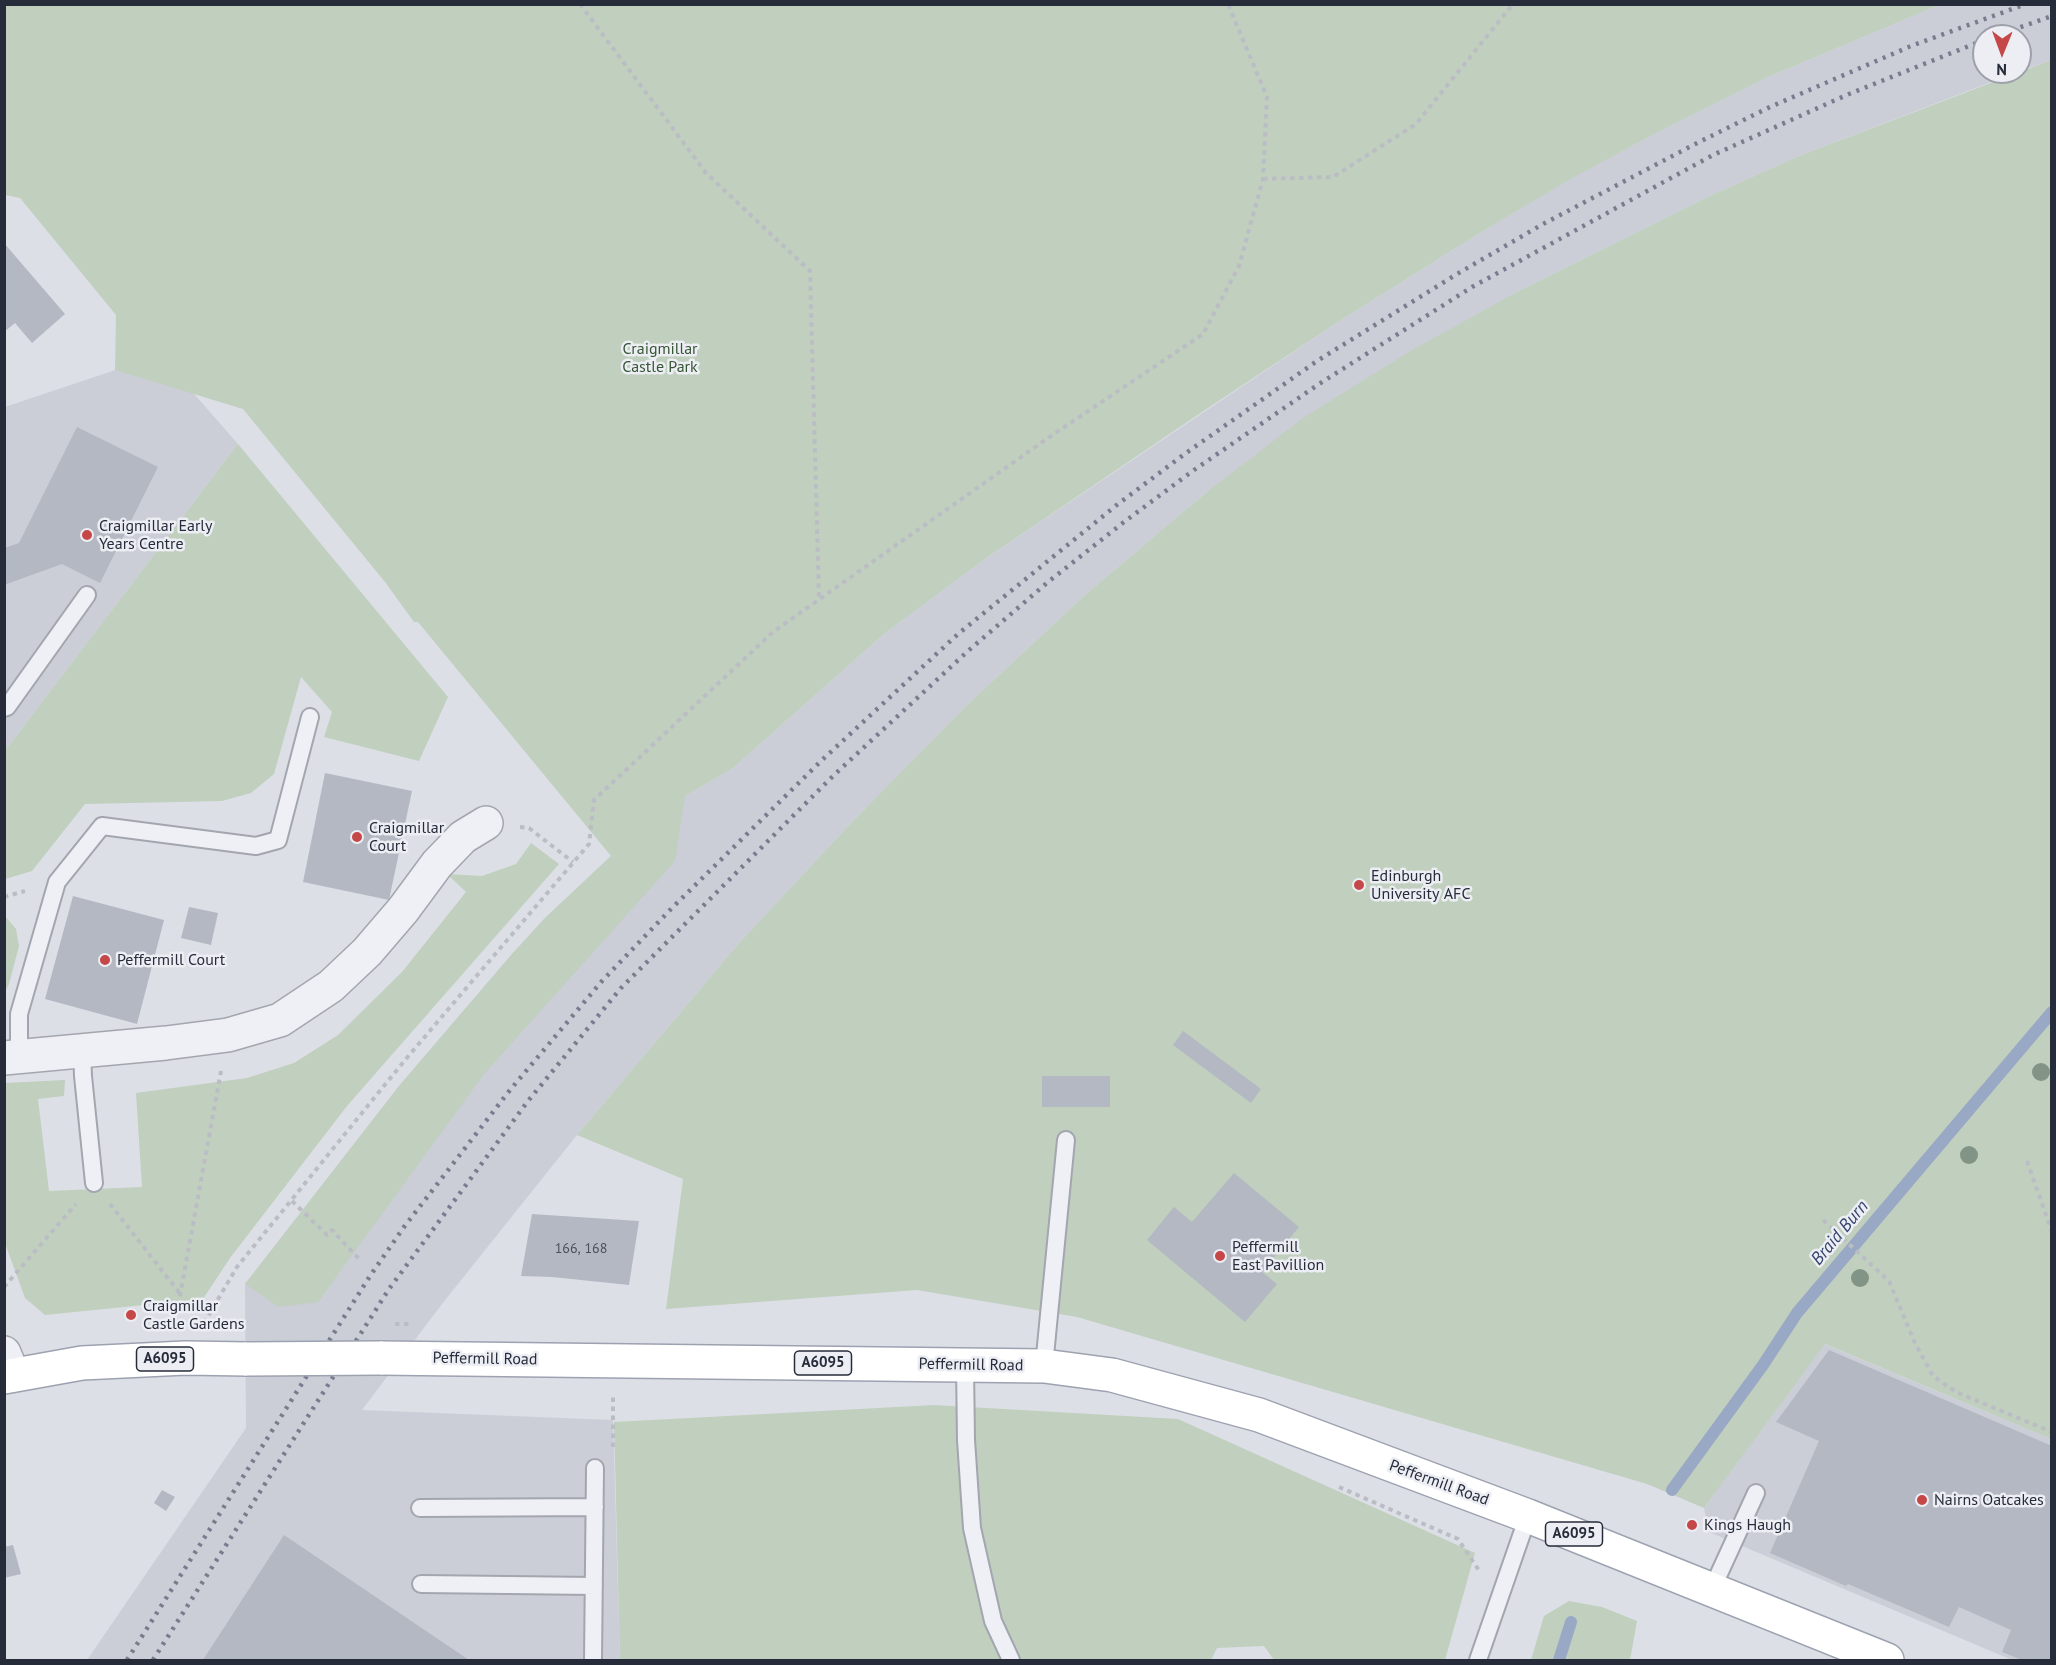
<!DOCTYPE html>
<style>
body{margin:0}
#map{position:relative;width:2056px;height:1665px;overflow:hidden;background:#dddfe6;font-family:"PT Sans",sans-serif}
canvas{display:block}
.frame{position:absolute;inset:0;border:6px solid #272c3b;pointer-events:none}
.north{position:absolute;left:1972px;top:24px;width:60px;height:60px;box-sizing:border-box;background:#eceef4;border:2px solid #9da0aa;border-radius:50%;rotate:181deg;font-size:16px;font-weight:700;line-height:24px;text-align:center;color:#272c3b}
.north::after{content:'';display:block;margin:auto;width:21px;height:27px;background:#c64748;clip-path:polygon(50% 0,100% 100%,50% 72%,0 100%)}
</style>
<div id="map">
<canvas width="2056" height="1665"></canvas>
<div class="frame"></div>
<div class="north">N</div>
</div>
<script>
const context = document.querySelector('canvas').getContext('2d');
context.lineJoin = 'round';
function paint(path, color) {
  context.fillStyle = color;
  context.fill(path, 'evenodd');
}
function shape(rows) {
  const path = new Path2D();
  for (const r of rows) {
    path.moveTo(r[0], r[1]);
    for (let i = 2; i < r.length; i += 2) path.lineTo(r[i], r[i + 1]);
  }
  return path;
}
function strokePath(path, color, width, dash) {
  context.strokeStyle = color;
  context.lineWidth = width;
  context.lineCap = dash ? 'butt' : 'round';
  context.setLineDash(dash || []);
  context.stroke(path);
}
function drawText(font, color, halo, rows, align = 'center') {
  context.font = font + ' "PT Sans",sans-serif';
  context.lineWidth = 5;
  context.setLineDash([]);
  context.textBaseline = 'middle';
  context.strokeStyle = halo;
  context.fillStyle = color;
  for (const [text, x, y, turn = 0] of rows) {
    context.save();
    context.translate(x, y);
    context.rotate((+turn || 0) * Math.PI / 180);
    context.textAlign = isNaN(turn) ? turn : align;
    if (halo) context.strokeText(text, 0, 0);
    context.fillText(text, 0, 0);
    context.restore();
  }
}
const built = shape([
 [1939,5,2051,5,2051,60,2020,71,2020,36,1984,36,1984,72,2017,72,1799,156,1712,195,1517,292,1208,491,1085,595,966,706,852,822,740,942,577,1135,442,1304,362,1410,613,1420,620,1660,87,1660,246,1428,245,1284,399,1086,512,954,545,918,611,856,685,796,733,768,885,633,982,561,1338,322,1478,234,1566,181,1658,132,1766,78],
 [160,355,238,444,8,747,5,748,5,407],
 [1824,1344,2051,1439,2051,1660,2012,1660,1709,1532,1704,1508]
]);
const green = shape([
 [4,5,5,4,1939,5,1766,78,1658,132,1567,181,1478,234,1338,322,1202,412,982,561,885,633,733,768,685,796,675,861,484,1074,318,1302,279,1307,245,1284,399,1086,512,954,545,918,611,856,418,622,414,622,385,582,243,409,115,370,116,315,20,198,5,195],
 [2051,60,2051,1439,1825,1344,1704,1508,1647,1484,1077,1317,917,1290,666,1309,683,1179,577,1135,740,942,852,822,966,706,1085,595,1208,491,1306,416,1412,350,1517,292,1712,195,1799,156],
 [238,444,448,697,419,761,324,737,332,712,301,677,274,774,251,793,222,801,85,804,32,871,5,879,5,748,8,747],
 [531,843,559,864,347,1106,230,1258,203,1299,45,1315,25,1298,5,1243,5,1083,65,1080,64,1096,38,1099,49,1191,142,1187,136,1093,247,1078,294,1063,338,1035,402,972,466,892,447,874,482,876,516,864],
 [5,916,16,929,19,946,9,984,5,992],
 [934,1405,1178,1419,1475,1553,1445,1660,1274,1660,1264,1646,1217,1648,1211,1660,620,1660,614,1422],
 [1569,1601,1602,1607,1637,1621,1630,1660,1531,1660,1544,1616]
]);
const stream = shape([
 [1672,1490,1763,1365,1797,1313,2052,1012],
 [1559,1660,1571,1622]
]);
const building = shape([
 [4,243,65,314,32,343,15,323,4,332],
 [77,427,158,467,100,583,62,564,4,585,4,548,19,543],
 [325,773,412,791,389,900,303,882],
 [73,896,164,920,137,1024,45,999],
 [189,907,218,913,211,945,181,938],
 [1183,1031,1261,1089,1251,1103,1173,1045],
 [1042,1076,1110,1076,1110,1107,1042,1107],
 [1234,1173,1299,1227,1262,1272,1277,1284,1245,1322,1147,1240,1174,1207,1192,1222],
 [532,1214,639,1221,629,1285,552,1277,521,1276],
 [1829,1350,2052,1446,2052,1660,2022,1660,2002,1652,2011,1630,1959,1607,1949,1627,1848,1584,1846,1586,1770,1553,1819,1441,1776,1422],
 [162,1490,175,1497,166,1511,154,1503],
 [284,1535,469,1660,203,1660],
 [13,1545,21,1574,4,1578,4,1547]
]);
const path = shape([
 [580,4,706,173,810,271,819,599],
 [1263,179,1333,177,1416,124,1513,4],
 [520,827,529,828,573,862],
 [4,897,25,891],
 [2027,1161,2052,1232],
 [292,1201,327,1235,332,1230,360,1260],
 [110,1204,181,1295],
 [1823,1220,1889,1281,1914,1341,1933,1376,1956,1392,2052,1432],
 [4,1287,76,1204],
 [175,1323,221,1071],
 [204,1323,237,1267,405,1060,589,844,594,800,773,632,1048,438,1203,334,1239,266,1263,179,1267,97,1228,4],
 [613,1447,613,1397],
 [1339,1487,1458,1539,1480,1572]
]);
const lane = shape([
 [4,708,7,707,87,595],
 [82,1050,83,1076,94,1183],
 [19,1055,19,1014,57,882,102,826,256,846,278,840,310,717],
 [965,1365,966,1440,972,1528,993,1621,1011,1660],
 [1044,1366,1066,1140],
 [420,1508,595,1507],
 [421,1584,594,1586],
 [1712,1589,1756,1493],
 [593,1660,595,1468],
 [1478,1660,1528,1516]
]);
const street = shape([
 [4,1058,166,1043,228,1035,280,1020,331,986,367,952,403,910,437,864,463,837,486,823],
 [4,1353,13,1375]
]);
const primary = shape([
 [380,1358,1044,1366,1112,1375,1259,1415,1528,1516,1887,1660],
 [4,1377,82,1363,185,1358,247,1359]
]);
const rail = shape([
 [1995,36,2052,16],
 [127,1660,370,1276,404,1227,510,1090,602,981,670,910,821,761,958,634,1118,504,1186,453,1317,361,1457,274,1543,224,1699,142,1770,107,1911,46,2026,4],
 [153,1660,389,1289,528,1101,621,988,834,775,968,651,1048,582,1124,522,1194,470,1319,384,1472,287,1713,155,1849,94,1984,40]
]);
const pathBridge = shape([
 [395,1324,409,1324]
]);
const primaryBridge = shape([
 [247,1359,380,1358]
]);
const trees = [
 [2041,1072],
 [1969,1155],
 [1860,1278]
];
const markers = [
 [87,535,6,"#c64748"],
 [357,837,6,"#c64748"],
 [1359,885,6,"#c64748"],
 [105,960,6,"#c64748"],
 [1220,1256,6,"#c64748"],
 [131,1315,6,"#c64748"],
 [1922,1500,6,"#c64748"],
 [1692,1525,6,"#c64748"]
];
const numberNames = [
 ["166, 168",581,1249]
];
const shields = [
 [165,1359,57],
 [823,1363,57],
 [1574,1534,57]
];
const shieldNames = [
 ["A6095",165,1359],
 ["A6095",823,1363],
 ["A6095",1574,1534]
];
const parkNames = [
 ["Craigmillar",660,349],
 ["Castle Park",660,367]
];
const poiNames = [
 ["Craigmillar Early",99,526],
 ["Years Centre",99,544],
 ["Craigmillar",369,828],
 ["Court",369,846],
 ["Edinburgh",1371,876],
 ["University AFC",1371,894],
 ["Peffermill Court",117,960],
 ["Peffermill",1232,1247],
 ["East Pavillion",1232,1265],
 ["Craigmillar",143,1306],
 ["Castle Gardens",143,1324],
 ["Nairns Oatcakes",1934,1500],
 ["Kings Haugh",1704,1525]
];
const streetNames = [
 ["Peffermill Road",485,1359,1],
 ["Peffermill Road",971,1365,1],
 ["Peffermill Road",1439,1483,20]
];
const waterNames = [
 ["Braid Burn",1840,1233,-50]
];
paint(built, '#cbced7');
paint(green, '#c0cfbe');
strokePath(stream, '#99a8c4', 12);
paint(building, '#b4b8c2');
strokePath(lane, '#a3a6af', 20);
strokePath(street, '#a3a6af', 36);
strokePath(primary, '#9da2b1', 36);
strokePath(path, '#bbbdc5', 4, [4.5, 4.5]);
strokePath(lane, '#eff0f5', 16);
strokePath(street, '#eff0f5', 33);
strokePath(primary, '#fff', 33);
strokePath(rail, '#777d8e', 4.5, [3, 6]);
strokePath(primaryBridge, '#9da2b1', 36, []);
strokePath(pathBridge, '#bbbdc5', 4, [4.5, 4.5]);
strokePath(primaryBridge, '#fff', 33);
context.fillStyle = '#829485';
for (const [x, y] of trees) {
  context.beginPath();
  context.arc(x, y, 9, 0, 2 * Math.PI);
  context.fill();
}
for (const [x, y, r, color] of markers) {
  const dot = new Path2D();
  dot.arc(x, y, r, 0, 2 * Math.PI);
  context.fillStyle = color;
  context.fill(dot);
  strokePath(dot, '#eceef4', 2);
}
drawText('14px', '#4a4f5d', null, numberNames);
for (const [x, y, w] of shields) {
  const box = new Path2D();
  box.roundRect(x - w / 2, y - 12, w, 24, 4.5);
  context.fillStyle = '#eceef4';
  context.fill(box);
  strokePath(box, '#272c3b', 1.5);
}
drawText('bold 15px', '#272c3b', null, shieldNames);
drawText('16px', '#375635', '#eceef4', parkNames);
drawText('16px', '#272c3b', '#eceef4', poiNames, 'left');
drawText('16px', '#272c3b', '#eceef4', streetNames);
drawText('italic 18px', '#34456d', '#eceef4', waterNames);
</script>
